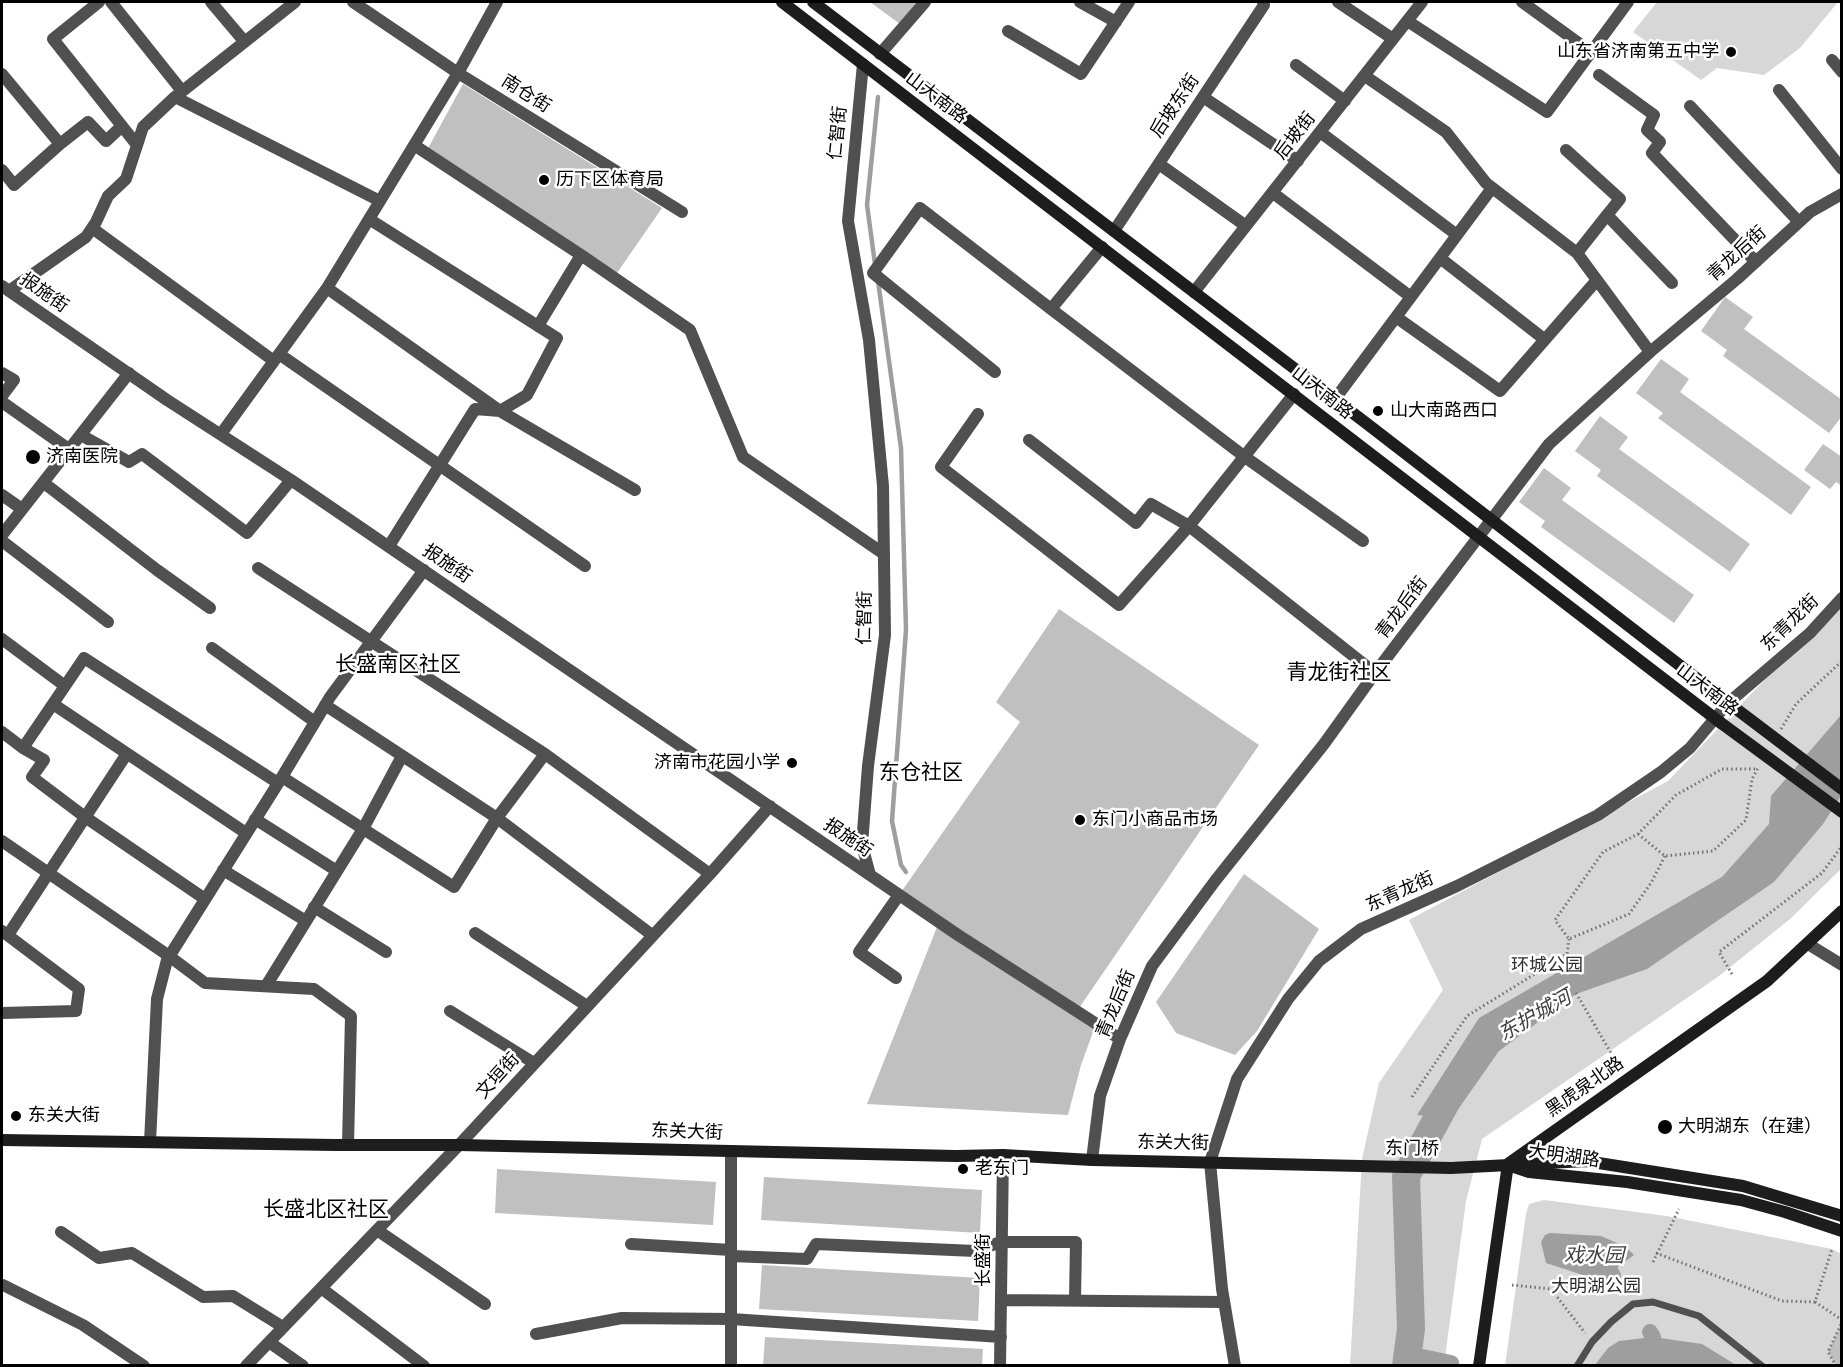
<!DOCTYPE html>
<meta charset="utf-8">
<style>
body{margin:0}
#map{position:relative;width:1843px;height:1367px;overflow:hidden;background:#fff;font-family:"IBM Plex Sans",sans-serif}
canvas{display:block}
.frame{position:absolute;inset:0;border:3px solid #000;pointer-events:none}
</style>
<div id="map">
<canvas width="1843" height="1367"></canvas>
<div class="frame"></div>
</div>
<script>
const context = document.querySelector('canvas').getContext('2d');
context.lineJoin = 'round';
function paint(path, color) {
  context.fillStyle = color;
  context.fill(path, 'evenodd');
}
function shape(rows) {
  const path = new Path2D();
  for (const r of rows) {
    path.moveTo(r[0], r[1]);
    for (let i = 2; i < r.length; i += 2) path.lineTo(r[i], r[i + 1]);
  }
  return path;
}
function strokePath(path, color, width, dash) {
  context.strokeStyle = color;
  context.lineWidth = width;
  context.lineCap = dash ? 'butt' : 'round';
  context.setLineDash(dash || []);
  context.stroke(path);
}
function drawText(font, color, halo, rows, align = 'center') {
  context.font = font + ' "IBM Plex Sans","Noto Sans SC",sans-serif';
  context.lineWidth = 5;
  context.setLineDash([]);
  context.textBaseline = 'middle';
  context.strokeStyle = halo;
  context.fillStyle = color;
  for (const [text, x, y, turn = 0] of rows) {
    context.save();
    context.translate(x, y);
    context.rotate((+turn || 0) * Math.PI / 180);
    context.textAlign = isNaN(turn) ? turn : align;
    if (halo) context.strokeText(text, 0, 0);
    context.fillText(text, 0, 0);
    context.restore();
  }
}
const green = shape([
 [1657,2,1838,2,1800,48,1764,75,1717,68,1701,80,1633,32],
 [1841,600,1841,869,1790,919,1719,976,1482,1139,1466,1201,1444,1365,1350,1366,1362,1159,1379,1083,1443,990,1409,920,1668,781],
 [1544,1200,1667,1216,1832,1249,1841,1254,1841,1365,1505,1366,1526,1214,1529,1204]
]);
const water = shape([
 [1841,715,1841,796,1823,824,1774,882,1647,969,1576,994,1499,1051,1452,1118,1417,1115,1479,1018,1722,877,1769,824,1771,796],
 [1550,1233,1601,1236,1626,1247,1634,1255,1611,1272,1596,1279,1583,1275,1546,1263,1541,1242,1545,1235],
 [1653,1337,1702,1344,1736,1365,1595,1365,1608,1348,1619,1341]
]);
const stream = shape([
 [875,264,867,205,878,97],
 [878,281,901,448,906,630,892,821,901,865,906,872]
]);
const canal = shape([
 [1611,1272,1613,1276],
 [1650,1332,1653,1337],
 [1408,1354,1451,1363]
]);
const river = shape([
 [1406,1366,1411,1329,1406,1176,1456,1084]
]);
const building = shape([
 [870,2,917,2,900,24],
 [463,84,662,208,617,273,426,152],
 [1725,297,1753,317,1744,329,1842,400,1842,416,1829,433,1723,356,1727,350,1701,331],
 [1661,359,1689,379,1680,392,1811,487,1791,515,1658,418,1663,413,1636,393],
 [1600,416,1628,437,1619,449,1750,544,1730,572,1597,476,1601,470,1575,451],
 [1823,444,1842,457,1842,486,1836,482,1830,489,1804,470],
 [1544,468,1571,488,1562,500,1694,595,1674,623,1541,527,1545,521,1519,502],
 [1059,609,1259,745,1077,1011,1096,1024,1081,1065,1068,1115,867,1104,939,922,899,895,1020,722,996,702],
 [1244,874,1319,929,1257,1031,1235,1055,1176,1033,1156,1002],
 [497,1169,716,1182,713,1225,495,1213],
 [764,1177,982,1190,980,1233,761,1220],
 [762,1265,980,1278,978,1321,759,1309],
 [1842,1322,1842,1366,1836,1366,1828,1352],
 [765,1337,983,1349,982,1366,763,1366]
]);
const path = shape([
 [1781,729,1796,704,1842,661],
 [1638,834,1665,856,1713,851,1746,820,1752,779,1758,768],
 [1665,856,1651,883,1629,914,1569,939,1555,920,1603,852,1638,834,1676,795,1722,769,1758,769],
 [1732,974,1719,952,1822,873,1842,846],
 [1576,993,1611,1053],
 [1412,1097,1467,1016,1567,954,1569,939],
 [1656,1253,1782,1301,1815,1302,1832,1249],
 [1653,1262,1679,1209],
 [1512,1285,1551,1289,1585,1333],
 [1815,1302,1842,1320],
 [1836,1366,1828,1352,1842,1322]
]);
const service = shape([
 [1577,1366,1592,1342,1611,1322,1633,1304,1653,1302,1699,1316,1762,1366]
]);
const minor = shape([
 [99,2,53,39,137,145],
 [111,2,182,91],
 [211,2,244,41],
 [1080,2,1116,22],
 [1338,2,1393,39],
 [1522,2,1591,52],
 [1412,24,1547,112,1628,2],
 [1008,31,1081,74,1129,2],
 [880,54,925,2],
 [1832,60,1842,72],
 [863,64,848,221,869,340,883,486,885,635,868,766,862,845,870,875,958,935,1120,1039],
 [1296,65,1345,101],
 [2,74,60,144,14,185,2,170],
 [1599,75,1654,115,1647,130,1660,142,1652,153,1756,262],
 [1365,76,1446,132,1486,183,1577,253,1650,352],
 [1779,90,1842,169],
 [175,97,380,201],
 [1203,97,1298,161],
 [1690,106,1799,222],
 [1320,132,1457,235],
 [60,144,88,122,106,141,122,126],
 [414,145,581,255,538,326],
 [1566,150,1620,199,1607,215],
 [1159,164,1246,226],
 [1273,193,1411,297],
 [369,219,557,338,527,395,500,411,475,409,389,546],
 [92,228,274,361],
 [1114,231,1264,5,1263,2],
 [1102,247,1051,309,1245,457,1363,541],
 [1577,253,1607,215,1672,283],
 [581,255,690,330,743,457,884,554],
 [1440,258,1544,339],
 [2,286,167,400,291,480,870,875],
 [327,288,500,411,635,490],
 [9,291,86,237,96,222,108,196,126,179,143,127,175,97,295,2],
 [1194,292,1422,2],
 [1396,317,1500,391,1597,280],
 [279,354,585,566],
 [995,372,873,273,920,208,1051,309],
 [2,373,14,380,2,396],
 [1294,394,1189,526,1375,673],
 [1335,399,1492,188],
 [2,402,70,450],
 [978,414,941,467,1119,605,1189,526,1151,504,1136,523,1029,440],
 [221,434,327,288,458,73,497,2],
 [81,435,129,462,142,454,247,533,291,480],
 [44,483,157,570,210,608],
 [2,495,22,509],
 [2,535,129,373],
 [2,541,108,622],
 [258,568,545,754,710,874],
 [2,639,65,686],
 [212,648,315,722],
 [53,704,246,833],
 [325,705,497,818,652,935],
 [2,732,23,748,84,658,278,783],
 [23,748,44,760,32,777,85,817,205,899],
 [282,777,454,887,497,818,545,754],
 [255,819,337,871],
 [2,841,169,956,205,983,314,989,351,1016,348,1145],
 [223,870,306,921],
 [314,907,386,952],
 [2,931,79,989,76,1011,2,1013],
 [475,933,587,1006],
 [8,935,126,755],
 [1808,944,1842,965],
 [896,978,859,952,899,895],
 [266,986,363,829,402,756],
 [450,1011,534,1063],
 [150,1142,157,999,167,960,282,777,330,697,424,570],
 [1092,1160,1100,1096,1120,1039,1152,966,1215,881,1324,744,1375,673,1549,444,1650,352,1737,279,1810,212,1842,194],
 [377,1230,485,1304],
 [61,1232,99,1258,132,1253,203,1297,233,1296,283,1327],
 [631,1244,731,1250],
 [731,1256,807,1259,816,1244,975,1251,1001,1242,1076,1242,1075,1300],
 [3,1285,83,1325,144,1366],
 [321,1288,424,1366],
 [1001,1300,1224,1302],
 [536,1334,622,1318,731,1319,1001,1337],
 [269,1342,303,1366],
 [246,1366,459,1145,710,874,770,806],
 [731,1366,731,1151],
 [1000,1366,1003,1155],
 [1235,1366,1222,1289,1210,1162,1237,1079,1288,999,1319,961,1361,929,1457,886,1598,815,1661,772,1690,748,1728,703,1810,633,1842,598]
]);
const tertiary = shape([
 [353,2,458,73,682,212]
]);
const secondary = shape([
 [782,2,1721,723],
 [813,2,1366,423,1735,708],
 [2,1140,336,1145,459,1145,956,1156,1003,1155,1092,1160,1451,1168,1586,1161,1743,1186,1842,1216],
 [1514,1167,1529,1172,1627,1182,1741,1200,1785,1212,1842,1231],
 [1479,1366,1508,1164,1767,981,1842,911]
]);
const secondaryBridge = shape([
 [1735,708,1842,789],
 [1721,723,1842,812]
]);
const markers = [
 [1731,52,6,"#000"],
 [544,180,6,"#000"],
 [1378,411,6,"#000"],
 [33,457,8,"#000"],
 [792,763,6,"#000"],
 [1080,820,6,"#000"],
 [16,1116,6,"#000"],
 [1665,1127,8,"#000"],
 [963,1169,6,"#000"]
];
const poiNames = [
 ["山东省济南第五中学",1719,52,"right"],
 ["历下区体育局",556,180],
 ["山大南路西口",1390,411],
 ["济南医院",46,457],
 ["济南市花园小学",780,763,"right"],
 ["东门小商品市场",1092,820],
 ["东关大街",28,1116],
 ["大明湖东（在建）",1678,1127],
 ["老东门",975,1169]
];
const streetNames = [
 ["南仓街",526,94,32],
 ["山大南路",936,98,37],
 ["后坡东街",1175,106,-56],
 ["仁智街",838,133,-84],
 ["后坡街",1295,136,-52],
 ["青龙后街",1737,254,-42],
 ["报施街",44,293,35],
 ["山大南路",1322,393,38],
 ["报施街",447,564,34],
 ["青龙后街",1402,608,-53],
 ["仁智街",865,618,-89],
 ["东青龙街",1790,623,-44],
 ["山大南路",1707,690,37],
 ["报施街",848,838,34],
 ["东青龙街",1400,892,-24],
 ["青龙后街",1116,1004,-67],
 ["文垣街",498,1076,-48],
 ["黑虎泉北路",1585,1087,-35],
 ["东关大街",687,1132,2],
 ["东关大街",1173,1143,1],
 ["东门桥",1412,1149,1],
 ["大明湖路",1564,1156,8],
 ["长盛街",984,1260,-90]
];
const parkNames = [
 ["环城公园",1547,966],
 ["大明湖公园",1596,1287]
];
const waterNames = [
 ["东护城河",1535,1016,-30],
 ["戏水园",1594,1256]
];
const quarterNames = [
 ["长盛南区社区",398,665],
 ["青龙街社区",1339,673],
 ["东仓社区",921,773],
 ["长盛北区社区",326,1210]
];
paint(green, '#d7d7d7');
paint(water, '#9e9e9e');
strokePath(stream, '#9e9e9e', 4.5);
strokePath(canal, '#9e9e9e', 16);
strokePath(river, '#9e9e9e', 28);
paint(building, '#c0c0c0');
strokePath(path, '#727272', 3, [1.5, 3]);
strokePath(service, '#505050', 7);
strokePath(minor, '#505050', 12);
strokePath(tertiary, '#505050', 12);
strokePath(secondary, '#1d1d1d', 12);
strokePath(secondaryBridge, '#1d1d1d', 12);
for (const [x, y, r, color] of markers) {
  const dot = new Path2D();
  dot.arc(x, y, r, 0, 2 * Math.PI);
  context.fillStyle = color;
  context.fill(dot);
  strokePath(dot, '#fff', 2);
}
drawText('18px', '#000', '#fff', poiNames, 'left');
drawText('18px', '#000', '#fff', streetNames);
drawText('18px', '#2e2e2e', '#fff', parkNames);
drawText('italic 20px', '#3f3f3f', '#fff', waterNames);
drawText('21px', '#000', '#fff', quarterNames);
</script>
